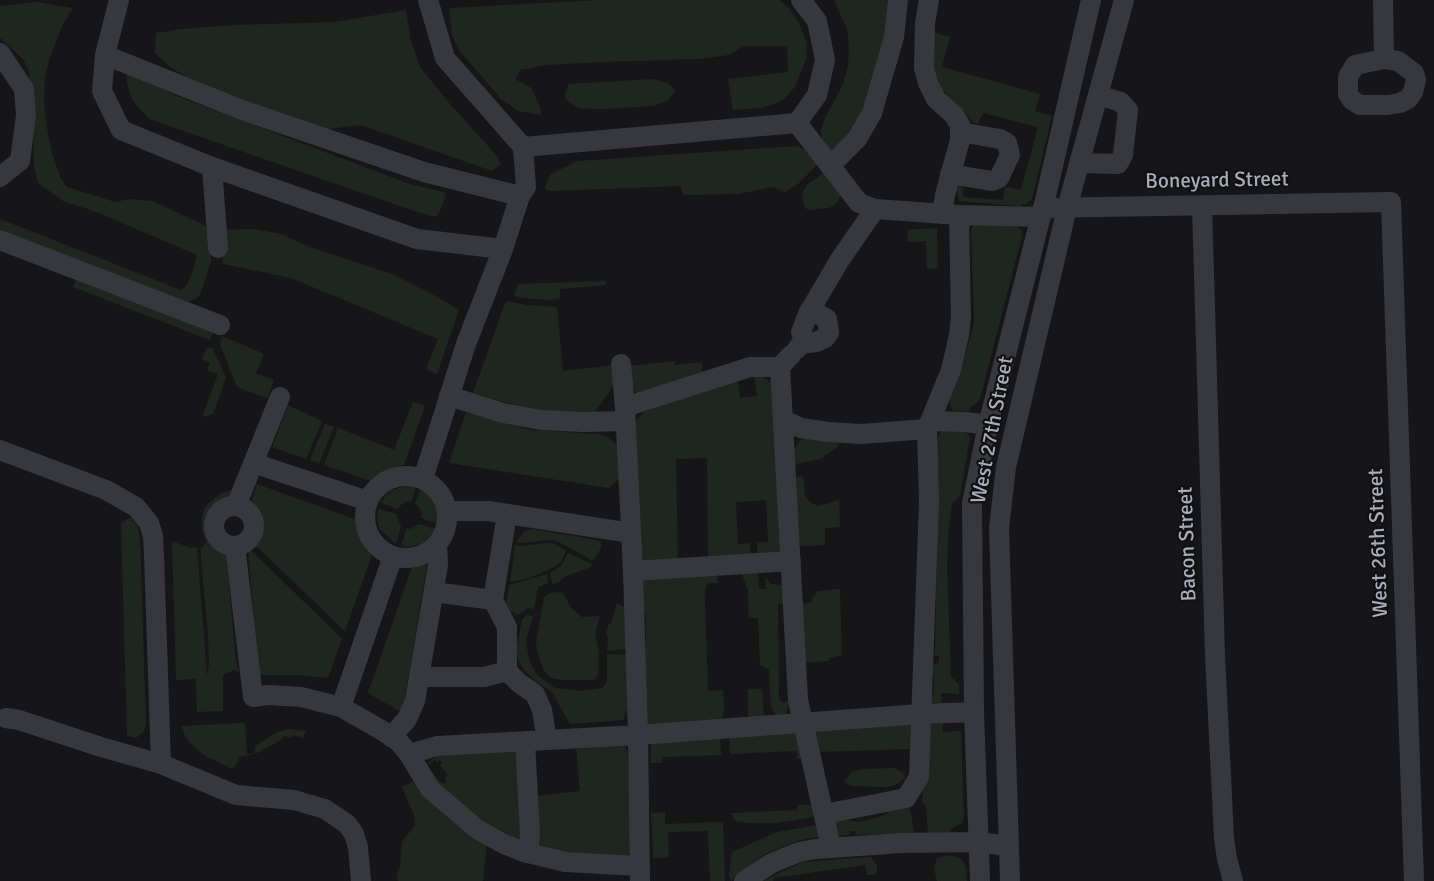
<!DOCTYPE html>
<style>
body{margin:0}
canvas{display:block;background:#161618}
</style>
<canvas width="1434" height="881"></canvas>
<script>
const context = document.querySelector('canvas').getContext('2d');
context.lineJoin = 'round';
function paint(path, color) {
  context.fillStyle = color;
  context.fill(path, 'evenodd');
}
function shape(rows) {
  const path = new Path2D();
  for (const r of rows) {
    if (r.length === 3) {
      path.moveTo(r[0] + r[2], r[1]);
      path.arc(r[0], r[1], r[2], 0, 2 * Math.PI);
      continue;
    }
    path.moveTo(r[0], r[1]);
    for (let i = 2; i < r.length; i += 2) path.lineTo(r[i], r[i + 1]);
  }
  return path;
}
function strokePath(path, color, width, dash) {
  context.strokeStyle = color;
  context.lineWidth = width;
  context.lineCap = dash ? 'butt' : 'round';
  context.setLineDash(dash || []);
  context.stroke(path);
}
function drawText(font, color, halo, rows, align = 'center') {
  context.font = font + ' Signika,sans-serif';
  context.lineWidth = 4.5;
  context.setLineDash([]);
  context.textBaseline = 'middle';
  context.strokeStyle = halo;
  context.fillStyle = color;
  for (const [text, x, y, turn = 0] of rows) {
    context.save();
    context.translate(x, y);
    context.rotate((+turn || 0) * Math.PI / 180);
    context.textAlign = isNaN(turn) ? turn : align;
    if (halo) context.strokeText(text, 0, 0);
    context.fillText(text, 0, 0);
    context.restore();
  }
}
const green = shape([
 [599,0,779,0,789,8,800,25,807,43,806,60,794,88,784,99,772,105,760,108,733,110,728,79,788,72,787,46,743,46,729,55,698,59,601,62,547,65,520,70,515,79,531,88,540,107,541,115,518,111,501,99,458,49,452,35,449,8],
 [834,0,893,0,891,21,865,109,855,129,830,156,822,142,821,129,825,118,843,84,848,66,849,47,847,29],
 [36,2,73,8,62,26,50,57,45,77,44,103,47,128,52,154,61,179,67,187,115,202,129,199,153,201,204,225,210,231,211,261,200,295,195,299,187,302,137,285,0,229,0,219,181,290,186,286,192,273,197,255,94,211,63,201,38,183,34,167,33,121,29,71,23,59,0,38,0,6],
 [406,10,411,41,420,67,450,104,497,156,501,164,492,171,361,125,329,129,236,98,192,80,170,67,155,53,156,33,182,29,236,25,335,22],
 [932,32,950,37,942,67,1040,94,1035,111,1052,116,1032,199,1026,204,1021,204,1021,206,959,201,956,189,961,184,963,187,963,197,1003,200,1005,187,1021,190,1038,127,983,113,978,124,974,123,941,88,934,74],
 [127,69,172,94,407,183,446,193,442,207,436,217,414,211,149,119,133,101,127,84],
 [653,79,668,83,676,91,668,100,654,106,602,109,579,108,566,100,565,92,569,84],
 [797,146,807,150,820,162,798,184,785,192,772,187,739,194,683,195,681,186,551,191,546,190,545,187,551,174,577,161],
 [824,173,828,173,841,191,840,197,836,204,829,208,808,210,804,206,802,197,804,190,808,184],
 [974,224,1016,226,1022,230,1022,236,980,399,978,402,970,407,969,411,953,411,950,405,950,399,959,378,974,322,971,229],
 [937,228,938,268,927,269,926,241,908,242,907,230],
 [254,229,281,234,310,247,392,274,437,297,459,310,437,374,426,369,438,339,291,278,223,264,222,230],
 [76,279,213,333,210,340,73,287],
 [606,281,606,285,560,289,560,298,550,300,521,298,514,295,518,284],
 [508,301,526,305,557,307,563,371,614,365,616,382,595,412,578,413,529,409,473,393,505,303],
 [222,336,264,354,256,373,274,380,267,398,239,388,236,385,220,344],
 [207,347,213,349,226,378,213,414,202,417,218,374,207,370,210,363,202,359],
 [674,361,675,365,702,362,702,373,638,394,631,387,629,366],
 [758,374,772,383,782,549,778,553,757,555,757,543,768,542,766,500,736,502,738,544,750,543,750,556,708,559,707,458,676,459,678,562,646,565,641,560,635,424,637,420,644,412,737,378,740,398,757,396,754,376],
 [413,402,425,406,404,465,390,468,371,481,324,465,338,428,394,450],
 [288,405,322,421,306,459,272,447],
 [466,412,531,430,597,434,606,436,622,449,619,479,609,488,449,463],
 [325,424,334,427,319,463,310,460],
 [941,430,965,431,970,438,960,496,952,503,948,535,947,568,951,677,959,684,959,694,941,693,942,703,926,704,926,695,934,694,934,674,932,673,932,664,939,663,939,656,935,656,938,496,935,446],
 [807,436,836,438,839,446,820,459,792,465,792,452,801,440],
 [792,474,796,477,803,476,805,496,811,503,818,506,839,500,840,527,825,528,825,545,800,546],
 [257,484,357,520,363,540,373,552,345,631,251,541,258,525,250,505],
 [410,485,416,486,411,502,408,501,399,506,398,509,381,503,386,495,392,490],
 [421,487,435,500,439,513,438,524,421,518,422,514,418,505,415,504],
 [233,490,230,498,215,512,212,526,217,540,226,550,236,662,239,672,234,670,223,675,223,711,197,712,196,679,176,680,172,541,190,548,197,547,207,676,209,664,208,633,201,559,201,548,207,542,202,531,202,518,205,507,211,501,221,493],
 [379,509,396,514,401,526,396,544,379,529,377,515],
 [130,517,137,525,140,536,146,724,144,731,136,738,127,736,121,523],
 [419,524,437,529,422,544,407,547,401,546,407,528,411,529],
 [531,529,597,540,601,542,601,548,593,561,557,541,549,540,521,543,516,542,524,532],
 [548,543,555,544,566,551,561,562,554,567,529,578,510,582,515,545,520,546],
 [248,547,342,639,328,678,300,675,258,675],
 [568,553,592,564,591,567,566,576,557,583,552,584,550,573,561,566],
 [427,564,403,711,399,711,368,693,412,567],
 [758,568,759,589,766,589,765,576,771,584,784,585,787,606,783,603,778,604,779,698,782,703,790,700,786,714,781,718,778,719,771,707,769,670,760,665,758,618,749,618,748,591,742,574],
 [717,571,718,583,708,583,706,587,705,599,708,691,723,690,724,711,721,722,650,727,645,723,646,615,640,608,640,582,644,578],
 [547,574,548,583,538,587,534,609,528,608,517,615,509,610,506,605,509,585],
 [840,589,842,655,829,658,829,661,801,663,799,595,805,604,811,602,817,591],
 [558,592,563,593,571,608,582,617,600,616,595,634,599,652,598,674,594,680,563,680,552,678,544,671,539,658,536,647,537,636,544,597,550,593],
 [617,603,625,608,626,649,607,651,608,638,606,634,609,624,611,624],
 [527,615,533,617,526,640,528,655,531,665,537,675,555,688,580,691,602,688,607,682,607,654,626,655,627,709,623,720,570,724,552,692,535,681,524,670,518,660,517,647,522,619],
 [748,689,762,689,764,720,748,721],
 [931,720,932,724,943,723,943,732,961,731,964,818,962,823,951,829,951,833,928,833,926,807,922,801,926,749],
 [915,721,913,744,910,749,818,752,813,730],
 [245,723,247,754,255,753,255,746,277,732,289,729,306,731,303,738,293,735,292,738,284,736,281,740,257,753,240,757,233,768,231,768,207,757,194,747,186,738,181,726],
 [797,730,804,758,797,759,797,752,795,751,730,754,729,734],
 [720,734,721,755,662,757,662,763,651,763,651,738],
 [623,743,627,750,628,758,632,857,585,857,536,847,534,796,580,791,576,745],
 [510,749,518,754,524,837,518,840,472,814,440,786,426,769,428,768,443,784,447,782,445,778,448,775,440,765,442,763,440,760,437,762,435,760,429,765,427,764,439,754],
 [894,768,903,773,905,778,897,784,888,787,851,786,844,782,852,772,863,769],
 [417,780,487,840,483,881,398,881,397,872,400,867,402,842,415,825,414,815,402,787],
 [798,805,816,805,817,811,813,817,777,823,750,823,735,821,731,813,797,810],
 [908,807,911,812,914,833,856,835,855,831,849,831,849,835,836,836,833,821,840,818,859,822,882,816,890,811],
 [665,812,665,824,723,822,725,881,710,881,708,831,668,832,669,857,653,858,651,813],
 [812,826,818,826,823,836,797,841,767,853,737,874,731,881,729,876,732,852,777,832],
 [948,855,961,858,966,867,967,881,937,881,934,868,937,858],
 [868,857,872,858,877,866,877,873,875,875,867,875,865,865,774,878,773,881,763,881,802,862]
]);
const minor = shape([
 [119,0,105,55,102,91,121,130,212,167,417,239,503,249,520,196,526,187,523,147,445,58,428,0],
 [929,0,925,23,924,68,928,83,936,99,954,115,960,125,960,140,945,195,942,214],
 [1383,0,1384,59],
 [0,53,24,89,26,115,20,161,0,177],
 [105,55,242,110,424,172,520,196],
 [1384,59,1398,61,1414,73,1416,80,1413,92,1408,99,1400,103,1388,105,1360,105,1352,100,1348,94,1348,77,1355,65,1384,59],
 [797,123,817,95,825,60,817,21,801,0],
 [523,147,797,123,859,203,875,209,959,215,1041,217],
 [1079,163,1118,164,1123,155,1128,110,1121,102,1098,95],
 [830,166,857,139,872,113,894,37,898,0],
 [212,167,218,248],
 [950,174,992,181,999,178,1010,155,1007,143,1000,139,960,132],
 [1202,205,1215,655,1224,838,1227,859,1233,881],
 [1043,208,1391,202,1414,881],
 [0,240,220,325],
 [804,341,809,343,816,342,825,338,829,333,827,319,820,315,809,311],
 [797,349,804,341,801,332,808,314,839,261,875,209],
 [791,355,780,367,798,700,831,847],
 [621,364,625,407],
 [449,396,503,413,541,420,583,422,625,421],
 [783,420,801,428,828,432,861,434,927,429],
 [930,421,966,422,988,425],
 [0,450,106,490,136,507,149,523,153,536,154,554,161,764],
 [253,463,368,501],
 [406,517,41],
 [423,479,466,344,503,249],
 [236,506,280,397],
 [234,526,20],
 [447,511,488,511,631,533],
 [507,514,493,600,507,627,507,671,519,683,535,694,542,710,547,740],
 [235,546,253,697,268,695,301,697,341,707,383,731,399,742,409,754],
 [791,561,633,571,638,735,921,714,974,712],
 [633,571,625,407,750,367,780,367],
 [434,592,493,600],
 [420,677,484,677,507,671],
 [341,707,393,556],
 [6,718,19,720,101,747,161,764,236,795,294,800,325,809,347,824,354,834,358,847,361,881],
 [391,737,407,719,415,701,438,565,437,544],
 [825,814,906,798,919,777,929,502,927,429,951,370,959,335,961,317,959,215],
 [524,852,529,845,530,834,525,741],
 [639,866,565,862,524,852,504,844,477,829,430,789,409,754,437,746,638,735,640,881],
 [744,881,772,863,799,852,816,849,901,843,978,842,1008,846],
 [980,881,974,712,972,503,988,425,1046,196,1091,0],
 [1010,881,999,528,1006,467,1067,208,1124,0]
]);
const streetNames = [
 ["Boneyard Street",1217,181,-1],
 ["West 27th Street",993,430,-79],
 ["West 26th Street",1379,543,-92],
 ["Bacon Street",1188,544,-92]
];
paint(green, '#1e261f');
strokePath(minor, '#37383d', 20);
drawText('21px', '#a8adb8', '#111113', streetNames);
</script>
